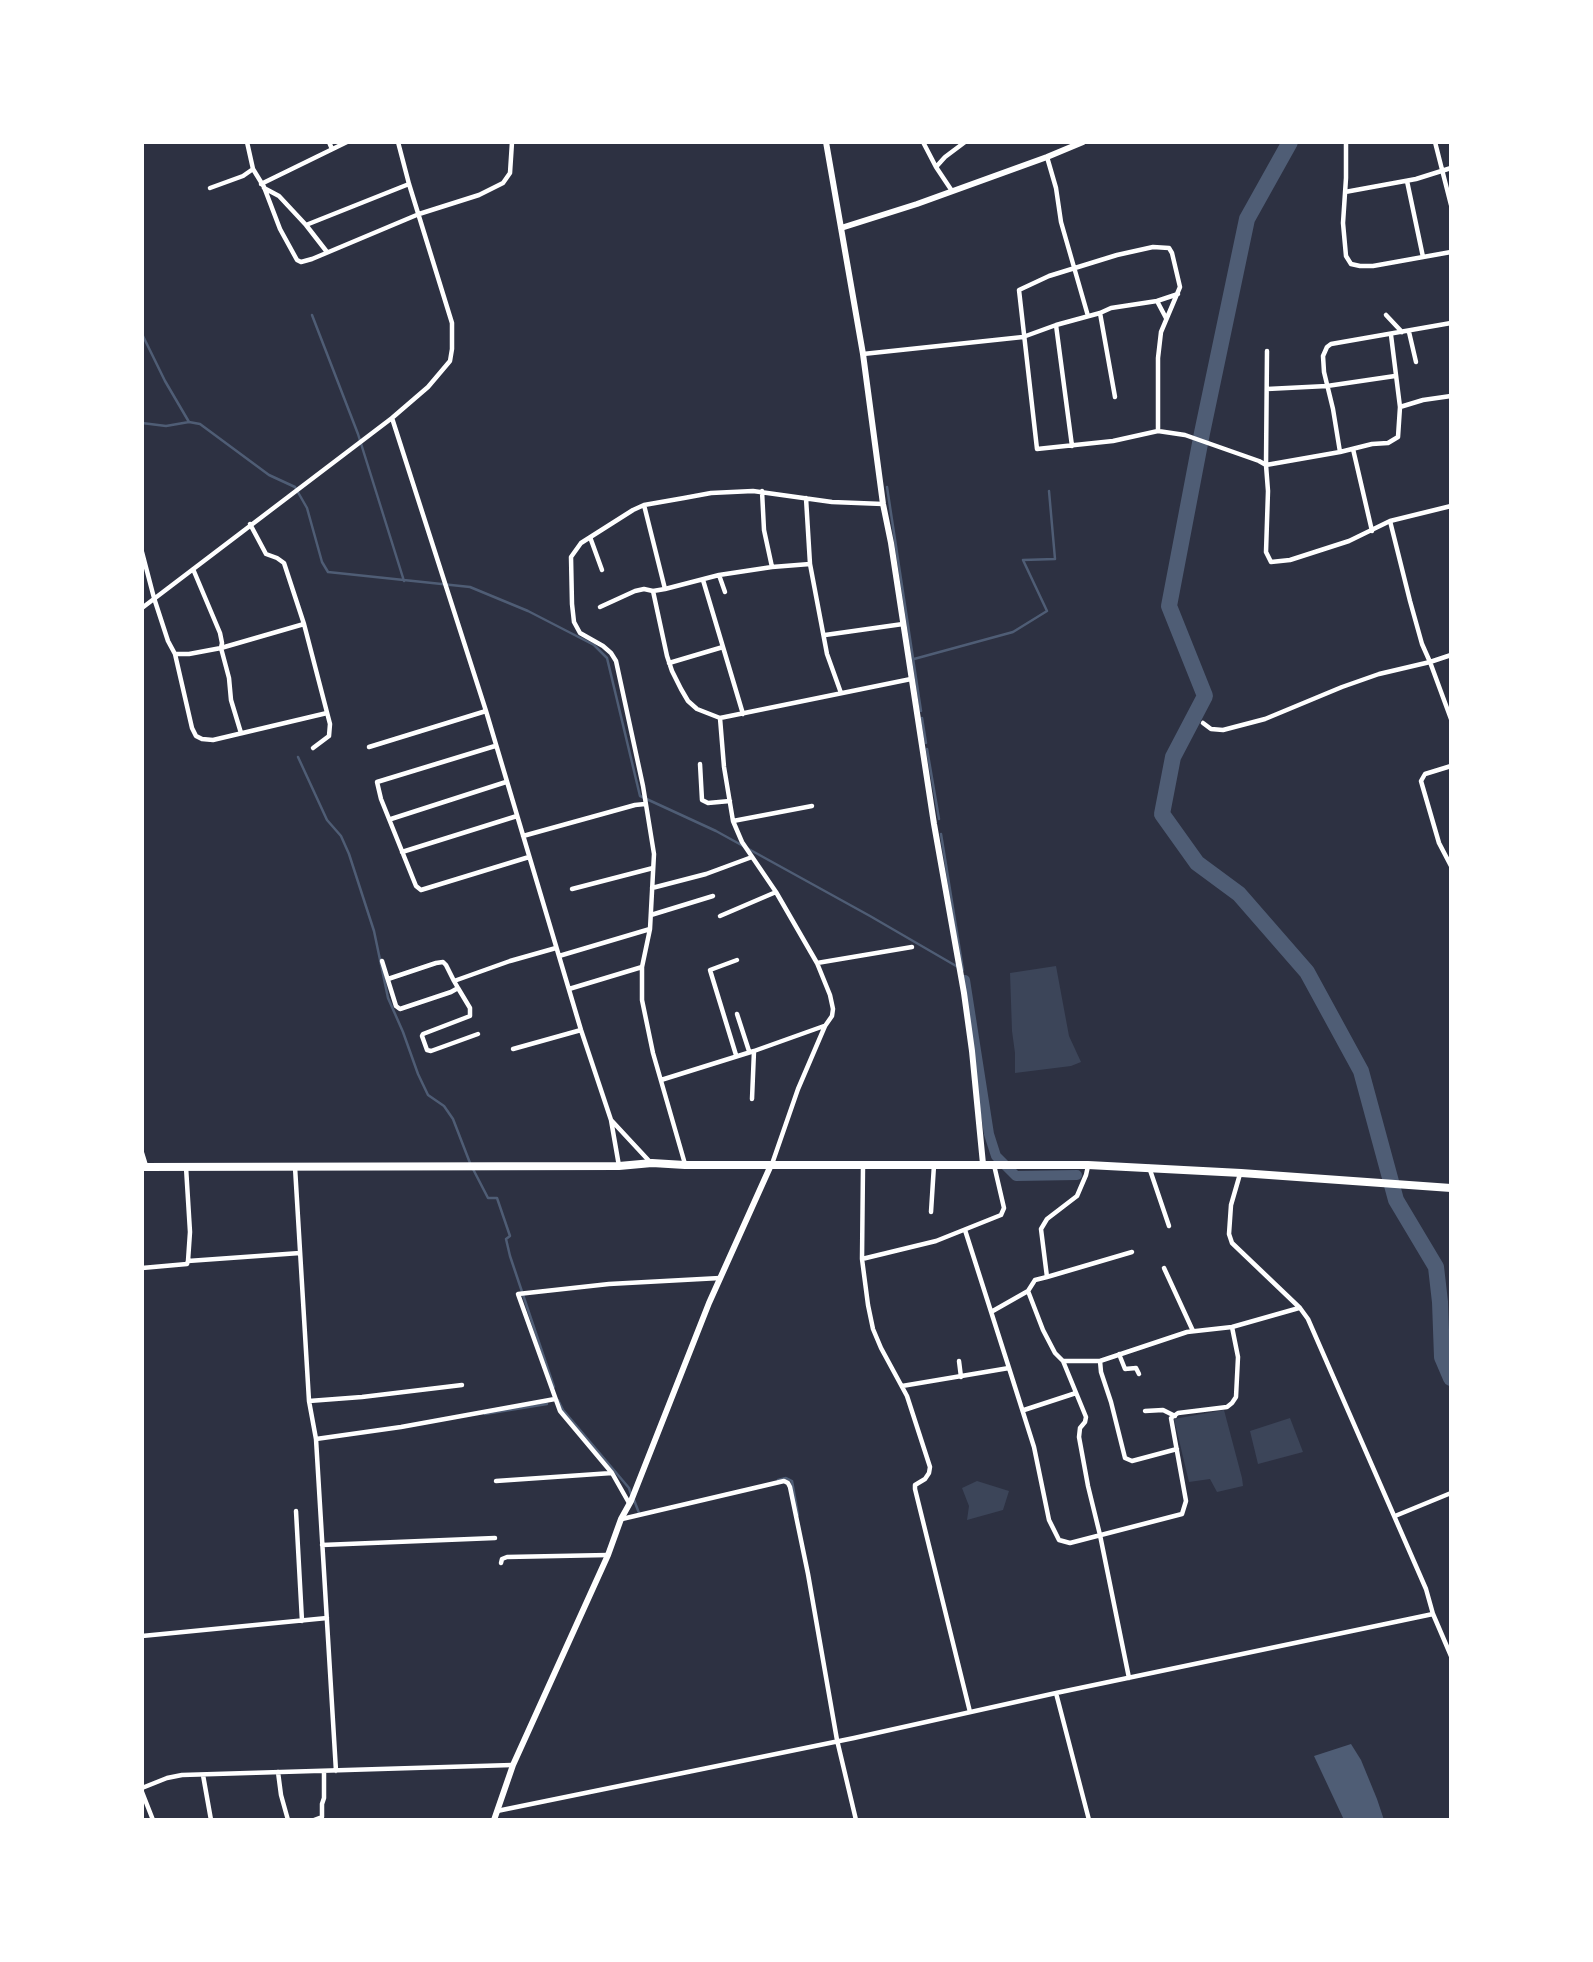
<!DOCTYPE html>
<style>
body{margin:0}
#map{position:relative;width:1593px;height:1962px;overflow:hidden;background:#2d3142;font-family:"Crimson Pro",serif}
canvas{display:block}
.frame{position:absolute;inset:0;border:144px solid #fff;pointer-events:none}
</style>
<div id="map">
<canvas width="1593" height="1962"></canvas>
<div class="frame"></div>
</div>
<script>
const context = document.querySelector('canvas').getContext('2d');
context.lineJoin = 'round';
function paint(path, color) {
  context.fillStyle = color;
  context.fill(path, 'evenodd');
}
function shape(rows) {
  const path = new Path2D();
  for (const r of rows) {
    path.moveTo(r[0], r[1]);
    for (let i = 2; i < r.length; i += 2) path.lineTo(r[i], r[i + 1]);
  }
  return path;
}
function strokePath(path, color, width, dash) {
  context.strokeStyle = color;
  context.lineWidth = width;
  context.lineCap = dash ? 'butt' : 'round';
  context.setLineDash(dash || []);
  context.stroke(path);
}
const green = shape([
 [1056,966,1069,1036,1081,1062,1071,1066,1015,1073,1015,1053,1012,1031,1010,973],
 [1224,1410,1242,1478,1243,1486,1217,1492,1210,1479,1189,1482,1174,1419],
 [1290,1418,1303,1452,1258,1464,1250,1431],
 [977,1481,1009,1491,1003,1510,967,1520,969,1506,962,1488]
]);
const water = shape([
 [1351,1744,1361,1760,1377,1799,1384,1820,1344,1820,1314,1756]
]);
const stream = shape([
 [312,315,358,434,404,581],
 [142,334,165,381,189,422],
 [142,423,166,426,189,422,200,424,269,475,295,487,307,508,322,562,328,572,470,587,528,611,594,645,607,658,640,796,716,831,870,916,963,970],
 [887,487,921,711],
 [914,659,1013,632,1047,611,1023,560,1055,559,1049,491],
 [922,718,926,743],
 [927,749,939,819],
 [298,757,327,820,341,836,349,854,374,931,388,998,403,1032,418,1074,428,1095,444,1106,453,1119,470,1163],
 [941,834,963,970],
 [473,1169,488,1198,497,1198,510,1236,506,1239,510,1256,554,1387],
 [558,1400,563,1410,629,1488,631,1494],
 [485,1414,547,1404],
 [778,1480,786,1478,792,1481,798,1515],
 [634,1500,639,1513]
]);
const canal = shape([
 [965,980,989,1134,996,1156,1016,1176,1077,1175]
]);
const river = shape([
 [1290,142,1247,219,1202,433,1169,606,1205,696,1173,757,1162,814,1197,863,1239,894,1307,972,1361,1071,1396,1200,1436,1267,1440,1302,1442,1357,1451,1378]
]);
const minor = shape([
 [247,142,253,169,264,187,280,229,297,260,301,262,312,259,419,214,479,195,503,183,510,173,512,142],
 [329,142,332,149],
 [923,142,936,167],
 [1346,142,1346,178,1343,223,1346,256,1351,264,1360,266,1373,266,1451,252],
 [1435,142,1451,205],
 [1047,157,1056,188,1061,222,1088,316],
 [1407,181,1423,257],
 [261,184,347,142],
 [210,188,243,176,253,169],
 [264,188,279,196,306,225,409,184],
 [952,191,936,167,945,157,965,142],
 [1345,192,1416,179,1451,168],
 [306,225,327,252],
 [1157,301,1166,318],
 [1100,313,1115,397],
 [1386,315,1402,332],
 [1056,325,1072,446],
 [1409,332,1416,362],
 [1267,351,1266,465,1340,452,1372,444,1388,443,1398,437,1400,407,1391,335],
 [863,354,1023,337,1056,325,1100,313,1111,308,1157,301,1178,294],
 [1267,389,1327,386,1395,376],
 [1400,407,1423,400,1451,396],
 [392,418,428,387,450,361,452,349,452,323,409,184,398,142],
 [1158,431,1158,358,1161,332,1180,287,1172,253,1169,248,1153,247,1117,255,1049,276,1019,290,1037,449,1113,441,1158,431,1185,435,1259,461,1266,465,1268,491,1266,552,1271,562,1290,560,1349,541,1390,521],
 [1353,449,1372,531],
 [1340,452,1333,409,1324,372,1323,356,1327,347,1331,344,1451,323],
 [806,498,810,564],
 [644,505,665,589,719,575,772,567,764,530,762,491],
 [250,524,266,554,277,558,284,563,304,624,330,724,329,736,313,748],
 [590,537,602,570],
 [142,552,154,598,168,641,175,654,192,728,196,736,202,739,213,740,327,713],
 [772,567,810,564,827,654,841,693],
 [193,569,220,633,222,643,221,648,229,678,231,700,241,733],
 [719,575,725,592],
 [703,580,743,714],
 [653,591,667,656,672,671,681,689,688,701,697,709,720,718],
 [600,607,635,591,644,589,653,591,665,589],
 [142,608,392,418,486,711,581,1030,611,1120,619,1166],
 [825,635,903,624],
 [175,654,189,654,221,648,304,624],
 [1451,655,1430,662,1451,719],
 [669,663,723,647],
 [1203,723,1211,729,1223,730,1265,719,1342,687,1379,674,1430,662,1422,644,1410,601,1390,521,1451,506],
 [495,746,377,782,381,799,416,886,421,890,529,857],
 [369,747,486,711],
 [700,764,702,800,708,803,730,801],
 [1451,766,1425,774,1421,781,1439,843,1451,866],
 [391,819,506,782],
 [733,821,812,806],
 [523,836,635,805,645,804],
 [402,852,517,816],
 [652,888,706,874,752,857],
 [572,889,653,868],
 [651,915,713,896],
 [720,916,776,892],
 [559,956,650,929],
 [382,961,396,1006,400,1009,451,992,458,988,454,981,510,961,556,948],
 [817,963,912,947],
 [388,979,436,963,443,962,446,965,454,981],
 [458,988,470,1008,470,1016,423,1034,422,1036,427,1050,431,1051,478,1034],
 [569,989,642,967],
 [737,1014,749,1051],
 [513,1049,581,1030],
 [736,1055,710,970,737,960],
 [661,1080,754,1051,824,1026],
 [752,1099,754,1051],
 [612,1121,651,1163],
 [142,1153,146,1166],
 [685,1164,653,1053,642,1000,642,967,650,929,654,854,643,786,616,661,611,653,603,646,580,633,574,622,572,604,571,557,581,543,633,510,644,505,684,498,711,493,753,491,832,502,883,504],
 [772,1164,798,1089,825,1026,832,1016,833,1009,830,995,817,963,776,892,742,842,733,821,724,767,720,718,911,679],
 [1088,1166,1086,1175,1077,1196,1047,1219,1041,1229,1047,1277,1035,1280,1028,1291,1043,1330,1055,1353,1063,1361,1100,1361,1187,1332,1232,1327,1299,1308],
 [186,1167,190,1232,188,1261],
 [295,1167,309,1401,316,1439,336,1771],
 [1149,1167,1169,1226],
 [1240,1174,1231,1205,1229,1234,1232,1243,1300,1308,1308,1319,1426,1589,1433,1614,1451,1656],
 [931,1212,934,1165],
 [965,1230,1009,1368],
 [862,1259,863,1166],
 [142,1268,187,1264,188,1261,300,1253],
 [1164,1268,1193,1331],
 [1047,1277,1132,1252],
 [991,1312,1028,1291],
 [1119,1354,1125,1369,1136,1368,1139,1374],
 [959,1361,961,1377],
 [1063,1361,1086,1417,1085,1422,1080,1428,1079,1437,1088,1486,1100,1535,1129,1678],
 [1100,1361,1101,1372,1111,1402,1125,1458,1132,1461,1177,1449],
 [902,1386,1009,1368,1034,1447,1049,1520,1059,1540,1070,1543,1182,1514,1186,1501,1171,1418,1178,1413,1227,1407,1232,1403,1236,1397,1238,1357,1232,1327],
 [309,1401,362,1397,462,1385],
 [1024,1410,1076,1393],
 [1145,1411,1163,1410,1175,1416],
 [316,1439,401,1427,555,1399],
 [612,1473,560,1411,518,1294,609,1284,720,1278],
 [496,1481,612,1473,629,1503],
 [296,1511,302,1621],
 [1395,1516,1451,1493],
 [622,1519,784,1481,788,1483,790,1487,808,1574,837,1740,856,1820],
 [322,1545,495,1538],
 [501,1563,502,1559,507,1557,608,1555],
 [142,1636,327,1618],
 [1056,1693,1089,1820],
 [970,1712,915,1489,915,1485,925,1479,929,1473,930,1467,907,1396,881,1348,873,1329,868,1305,862,1259,936,1241,1001,1215,1004,1208,994,1165],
 [278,1772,281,1795,288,1820],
 [203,1775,211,1820],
 [142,1788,167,1778,182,1775,512,1765],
 [142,1792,153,1820],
 [497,1811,854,1738,1056,1693,1433,1614],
 [314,1820,322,1817,322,1804,324,1798,324,1771]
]);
const tertiary = shape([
 [826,142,863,354,883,504,891,543,934,824,964,993,972,1051,983,1164],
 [841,228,917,204,1047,157,1083,142],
 [494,1820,513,1765,608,1555,621,1519,631,1501,709,1303,771,1165]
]);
const trunk = shape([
 [142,1167,619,1166,652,1163,685,1165,1088,1165,1241,1173,1451,1188]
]);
paint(green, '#3c4559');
paint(water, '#4f5d75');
strokePath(stream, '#4f5d75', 2.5);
strokePath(canal, '#4f5d75', 10);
strokePath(river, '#4f5d75', 16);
strokePath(minor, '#fff', 4.5);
strokePath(tertiary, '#fff', 6);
strokePath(trunk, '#fff', 8);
</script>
